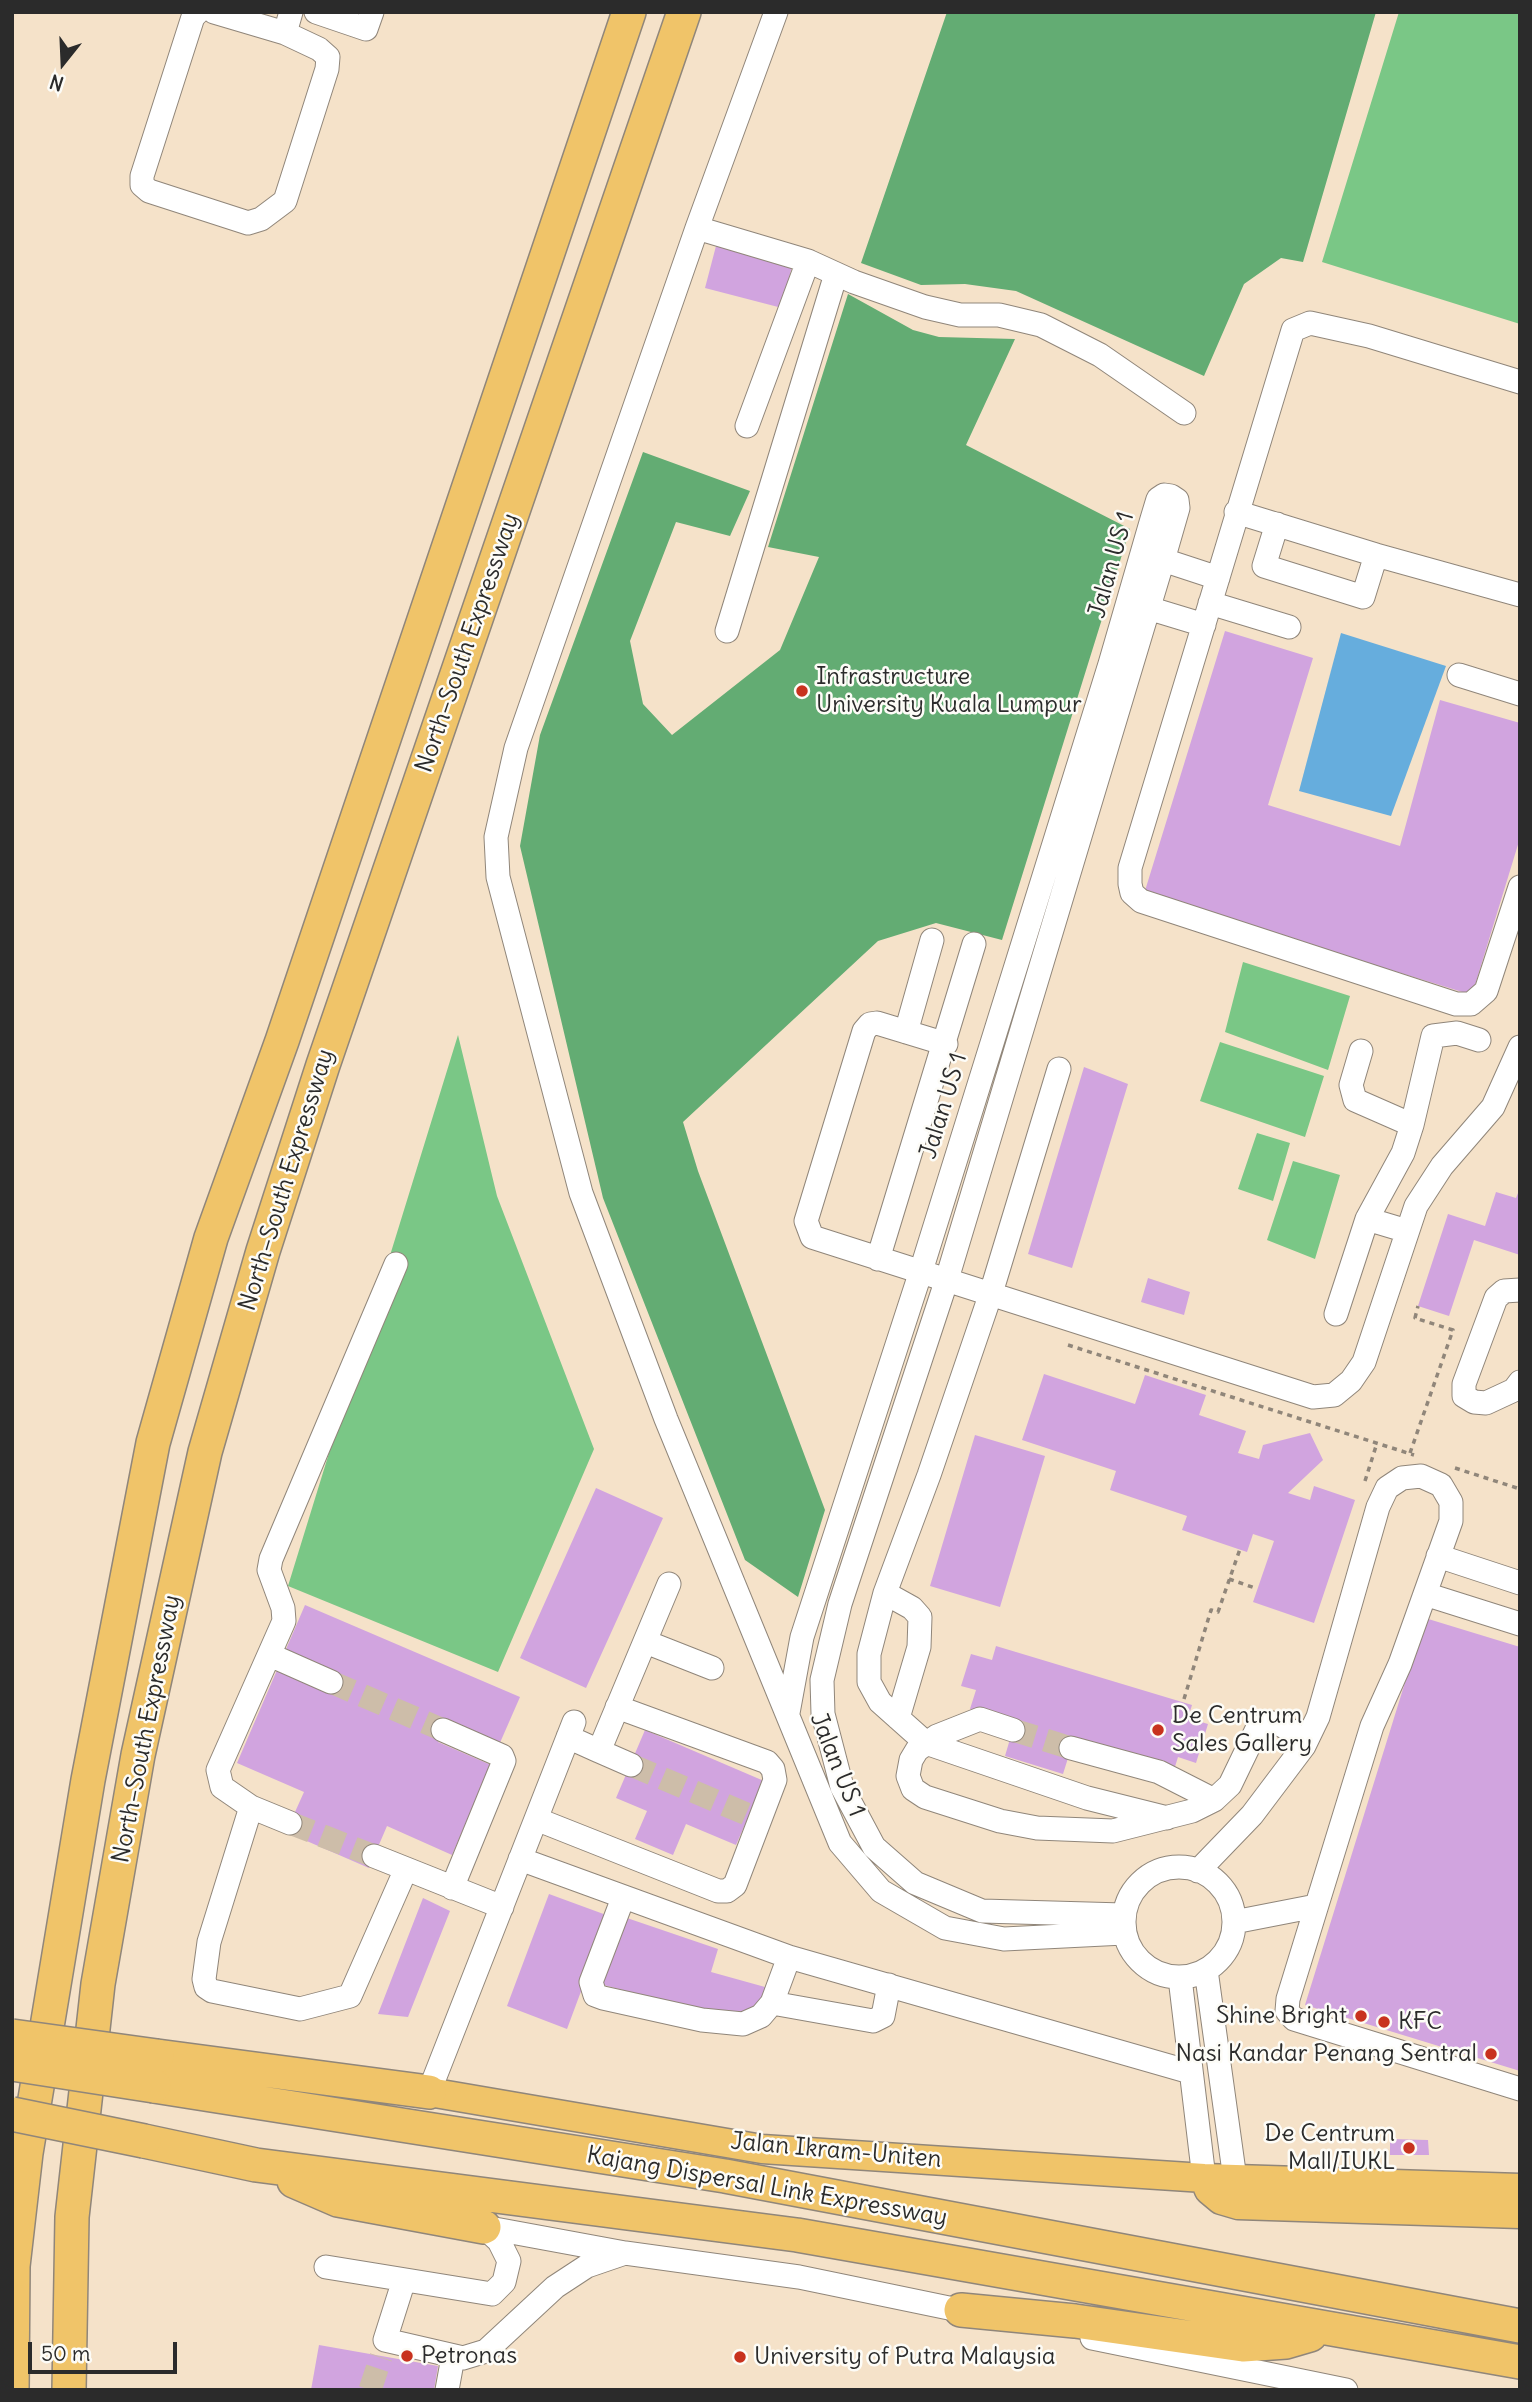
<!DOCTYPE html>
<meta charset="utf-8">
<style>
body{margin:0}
#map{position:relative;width:1532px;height:2402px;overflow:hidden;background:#f5e2c9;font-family:Delius,sans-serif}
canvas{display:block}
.frame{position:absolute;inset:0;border:14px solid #2b2b2b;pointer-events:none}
.north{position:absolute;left:28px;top:28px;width:70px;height:70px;-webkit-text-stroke:5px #fdfcf7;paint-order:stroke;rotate:198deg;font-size:19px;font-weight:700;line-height:28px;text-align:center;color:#2b2b2b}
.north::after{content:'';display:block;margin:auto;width:24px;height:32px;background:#2b2b2b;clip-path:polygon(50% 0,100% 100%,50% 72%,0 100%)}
.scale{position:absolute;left:28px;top:2342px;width:149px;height:32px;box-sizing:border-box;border:4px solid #2b2b2b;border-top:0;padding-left:9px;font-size:21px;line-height:24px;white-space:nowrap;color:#2b2b2b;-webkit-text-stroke:5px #fdfcf7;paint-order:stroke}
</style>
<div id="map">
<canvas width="1532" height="2402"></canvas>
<div class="frame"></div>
<div class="north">N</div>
<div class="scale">50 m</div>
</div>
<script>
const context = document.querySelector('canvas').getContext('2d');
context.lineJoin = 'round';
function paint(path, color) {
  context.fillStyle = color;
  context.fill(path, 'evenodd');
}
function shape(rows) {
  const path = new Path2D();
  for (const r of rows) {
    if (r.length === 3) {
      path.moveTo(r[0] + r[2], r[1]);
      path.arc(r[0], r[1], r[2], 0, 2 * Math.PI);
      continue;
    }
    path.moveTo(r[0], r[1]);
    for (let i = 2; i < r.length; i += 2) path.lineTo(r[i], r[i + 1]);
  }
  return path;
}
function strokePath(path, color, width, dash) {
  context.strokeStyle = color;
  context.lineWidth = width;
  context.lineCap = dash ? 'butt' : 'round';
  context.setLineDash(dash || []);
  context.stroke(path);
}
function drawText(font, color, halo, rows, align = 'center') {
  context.font = font + ' Delius,sans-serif';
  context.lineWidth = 5;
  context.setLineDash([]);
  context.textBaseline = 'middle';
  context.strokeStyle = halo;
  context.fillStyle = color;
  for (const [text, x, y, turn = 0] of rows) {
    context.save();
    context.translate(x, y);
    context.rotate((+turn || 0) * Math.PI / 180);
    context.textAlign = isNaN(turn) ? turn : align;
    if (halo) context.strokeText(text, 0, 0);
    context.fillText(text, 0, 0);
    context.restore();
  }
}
const green = shape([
 [1399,12,1520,12,1520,324,1322,262],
 [1243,962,1350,996,1328,1070,1225,1032],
 [458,1035,497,1196,594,1449,498,1672,288,1586],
 [1220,1042,1324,1076,1305,1137,1200,1101],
 [1257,1133,1290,1143,1273,1201,1238,1189],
 [1293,1161,1340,1175,1315,1259,1267,1240]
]);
const forest = shape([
 [947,12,1376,12,1303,262,1281,258,1244,284,1204,376,1016,291,965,284,921,285,861,263],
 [848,294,913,330,939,337,1015,339,966,445,1130,529,1002,940,936,923,878,941,683,1122,698,1171,825,1510,798,1597,745,1560,603,1198,520,846,540,735,643,452,750,491,730,536,676,522,630,641,643,704,672,735,780,650,819,557,768,547]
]);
const water = shape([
 [1341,633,1446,666,1391,816,1299,791]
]);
const building = shape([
 [716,246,792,266,782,308,705,288],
 [1225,631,1313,658,1268,805,1400,846,1440,700,1520,723,1520,838,1472,995,1144,894],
 [1084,1067,1128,1084,1072,1268,1028,1254],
 [1520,1188,1520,1255,1474,1240,1449,1316,1418,1306,1448,1214,1485,1226,1496,1192,1516,1198],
 [1148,1278,1190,1292,1184,1315,1141,1302],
 [1044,1374,1135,1404,1145,1375,1206,1395,1199,1415,1246,1431,1238,1453,1259,1459,1263,1445,1310,1433,1323,1460,1288,1493,1310,1500,1314,1486,1355,1500,1314,1623,1253,1602,1274,1541,1253,1534,1247,1552,1182,1530,1187,1516,1110,1490,1116,1471,1022,1440],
 [975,1435,1045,1456,1000,1607,930,1586],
 [596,1488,663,1518,586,1688,520,1658],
 [305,1605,520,1697,499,1745,443,1730,438,1742,491,1765,452,1855,387,1826,369,1868,286,1832,304,1792,237,1763],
 [1425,1618,1520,1647,1520,2071,1305,2005],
 [996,1646,1192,1705,1188,1718,1208,1724,1196,1763,1178,1757,1174,1770,1074,1739,1063,1774,1005,1756,1015,1722,970,1709,976,1690,961,1686,971,1654,992,1660],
 [645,1730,764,1781,736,1845,686,1824,673,1855,635,1839,647,1811,616,1798],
 [549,1894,609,1916,567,2029,507,2006],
 [423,1898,450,1911,408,2017,378,2014],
 [624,1917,718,1949,711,1972,783,1992,766,2028,600,1984],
 [1390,2139,1428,2140,1429,2155,1390,2155],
 [319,2345,438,2366,434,2390,311,2390]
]);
const minorTunnel = shape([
 [331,1682,443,1730],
 [1013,1730,1071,1748],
 [631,1765,749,1815],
 [290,1823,374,1856],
 [370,2390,381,2357]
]);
const path = shape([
 [1068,1345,1414,1455],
 [1410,1453,1453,1330,1415,1318,1418,1306],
 [1455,1468,1520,1489],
 [1365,1481,1377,1443],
 [1229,1579,1255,1588],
 [1184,1699,1211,1610,1218,1612,1240,1549]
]);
const minor = shape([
 [198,12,193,17,142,176,142,185,149,191,248,223,261,219,285,201,327,69,328,57,319,49,285,33,291,12],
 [214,12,285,33],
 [316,12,366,29,372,12],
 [776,12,697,228,516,748,496,837,498,877,581,1193,666,1419,840,1843,881,1891,945,1928,1004,1939,1124,1933],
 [697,228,808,261,854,282,925,307,960,315,999,315,1041,325,1100,355,1184,413],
 [1520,382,1369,336,1310,323,1293,330,1130,868,1130,884,1132,893,1141,901,1456,1004,1471,1004,1486,991,1520,887],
 [747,426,808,261],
 [1236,512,1376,555,1520,595],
 [1277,524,1264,566,1363,597,1376,555],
 [1151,556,1218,578],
 [1210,603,1289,627],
 [1148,608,1204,625],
 [727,631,836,274],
 [1459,675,1520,694],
 [906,1032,932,940],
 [946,1044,877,1023,870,1024,864,1031,806,1221,812,1237,1313,1397,1334,1395,1351,1381,1364,1362,1416,1206,1442,1166,1493,1107,1520,1047],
 [1361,1051,1351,1085,1355,1100,1412,1125,1433,1036,1457,1033,1479,1040],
 [1059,1069,991,1293,929,1475,885,1593,869,1654,869,1682,880,1702,926,1743,1087,1798,1167,1818],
 [1367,1219,1403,1153,1412,1125],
 [878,1259,974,944],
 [1520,1290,1504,1291,1496,1298,1464,1384,1464,1396,1474,1402,1486,1403,1514,1390,1520,1382],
 [1336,1314,1367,1219,1407,1231],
 [1438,1556,1520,1583],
 [885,1593,912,1608,920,1617,919,1647,898,1718],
 [1425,1594,1520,1624],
 [646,1642,712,1668],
 [270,1655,331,1682],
 [788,1713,802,1637,921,1271,1110,664,1152,519,1158,499,1164,495,1171,496,1177,500,1178,508,1163,560,947,1279,840,1604,822,1680,823,1714,842,1787,874,1847,915,1883,982,1911,1123,1915],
 [443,1730,502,1756,504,1761,452,1888],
 [1013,1730,980,1719,937,1736,917,1750,911,1760,908,1776,913,1789,925,1797,1000,1821,1037,1828,1113,1831,1192,1811,1214,1800,1230,1785,1257,1729,1267,1722,1279,1724,1290,1730,1304,1746],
 [568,1737,599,1751,669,1584],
 [1071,1748,1159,1772,1214,1800],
 [599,1751,631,1765],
 [251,1807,209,1942,204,1979,206,1987,212,1991,300,2009,350,1996,406,1869],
 [536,1819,718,1891,727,1891,735,1885,775,1780,773,1769,767,1762,617,1707],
 [290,1823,251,1807,222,1787,218,1770,284,1621,283,1608,269,1570,271,1559,396,1264],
 [374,1856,502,1907],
 [520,1859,789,1957,1190,2072],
 [1179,1922,55],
 [1198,1871,1252,1815,1304,1746,1318,1717,1378,1507,1387,1488,1402,1478,1421,1476,1441,1485,1451,1502,1451,1521,1400,1664,1372,1726,1288,1999,1287,2011,1294,2019,1520,2089],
 [623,1898,591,1982,595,1995,603,1998,702,2020,743,2024,761,2016,772,2003,789,1957],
 [1234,1922,1316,1906],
 [1206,1970,1235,2179],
 [1180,1978,1204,2178],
 [772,2003,873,2021,883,2016,889,1985],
 [429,2092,574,1722],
 [484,2227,625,2253,799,2277,973,2313],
 [326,2267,492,2294,504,2282,509,2261,499,2241,484,2227],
 [404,2280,385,2340,463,2358,486,2351,555,2287,587,2266,625,2253],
 [1092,2338,1346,2390],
 [447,2390,453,2357]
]);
const major = shape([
 [429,2092,762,2149,1204,2178,1520,2188],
 [1204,2178,1209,2190,1221,2200,1238,2205,1520,2214]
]);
const highway = shape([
 [157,2056,429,2092],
 [154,2086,725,2176,1520,2326],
 [144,2141,256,2165,797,2235,1520,2362],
 [294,2181,338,2200,484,2227],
 [961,2310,1075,2321,1243,2345,1286,2342,1310,2335],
 [12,2390,13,2266,26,2153,88,1780,153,1443,211,1238,282,1041,629,12],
 [69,2390,72,2217,98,1984,138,1755,205,1452,263,1251,323,1065,684,12]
]);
const highwayBridge = shape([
 [12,2036,157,2056],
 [12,2064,154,2086],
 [12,2114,144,2141]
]);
const markers = [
 [802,691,7,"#c8321e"],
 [1158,1730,7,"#c8321e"],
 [1361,2016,7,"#c8321e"],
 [1384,2022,7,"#c8321e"],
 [1491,2054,7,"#c8321e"],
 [1409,2148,7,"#c8321e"],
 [407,2356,7,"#c8321e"],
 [740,2357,7,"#c8321e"]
];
const streetNames = [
 ["Jalan US 1",1112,565,-74],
 ["North–South Expressway",468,643,-71],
 ["Jalan US 1",944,1106,-73],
 ["North–South Expressway",287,1180,-73],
 ["North–South Expressway",147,1729,-79],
 ["Jalan US 1",837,1765,68],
 ["Jalan Ikram-Uniten",836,2151,5],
 ["Kajang Dispersal Link Expressway",767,2187,10]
];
const poiNames = [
 ["Infrastructure",816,677],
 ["University Kuala Lumpur",816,705],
 ["De Centrum",1172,1716],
 ["Sales Gallery",1172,1744],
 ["Shine Bright",1347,2016,"right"],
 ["KFC",1398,2022],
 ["Nasi Kandar Penang Sentral",1477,2054,"right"],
 ["De Centrum",1395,2134,"right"],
 ["Mall/IUKL",1395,2162,"right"],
 ["Petronas",421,2356],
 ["University of Putra Malaysia",754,2357]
];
paint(green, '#7ac786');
paint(forest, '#63ac73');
paint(water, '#66addd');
paint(building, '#d1a4df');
strokePath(minorTunnel, '#cdbda9', 23, [23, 11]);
strokePath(minor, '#90867a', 25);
strokePath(major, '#90867a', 31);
strokePath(highway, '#90867a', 36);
strokePath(path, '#90867a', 3.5, [5, 5]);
strokePath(minor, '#fff', 23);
strokePath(major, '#f0c469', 28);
strokePath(highway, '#f0c469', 33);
strokePath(highwayBridge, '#90867a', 36, []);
strokePath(highwayBridge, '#f0c469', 33);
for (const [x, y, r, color] of markers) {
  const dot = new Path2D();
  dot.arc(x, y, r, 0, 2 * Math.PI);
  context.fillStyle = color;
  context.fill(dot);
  strokePath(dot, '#fdfcf7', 2.5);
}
drawText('24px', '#2b2b2b', '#fdfcf7', streetNames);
drawText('24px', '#2b2b2b', '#fdfcf7', poiNames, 'left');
</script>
